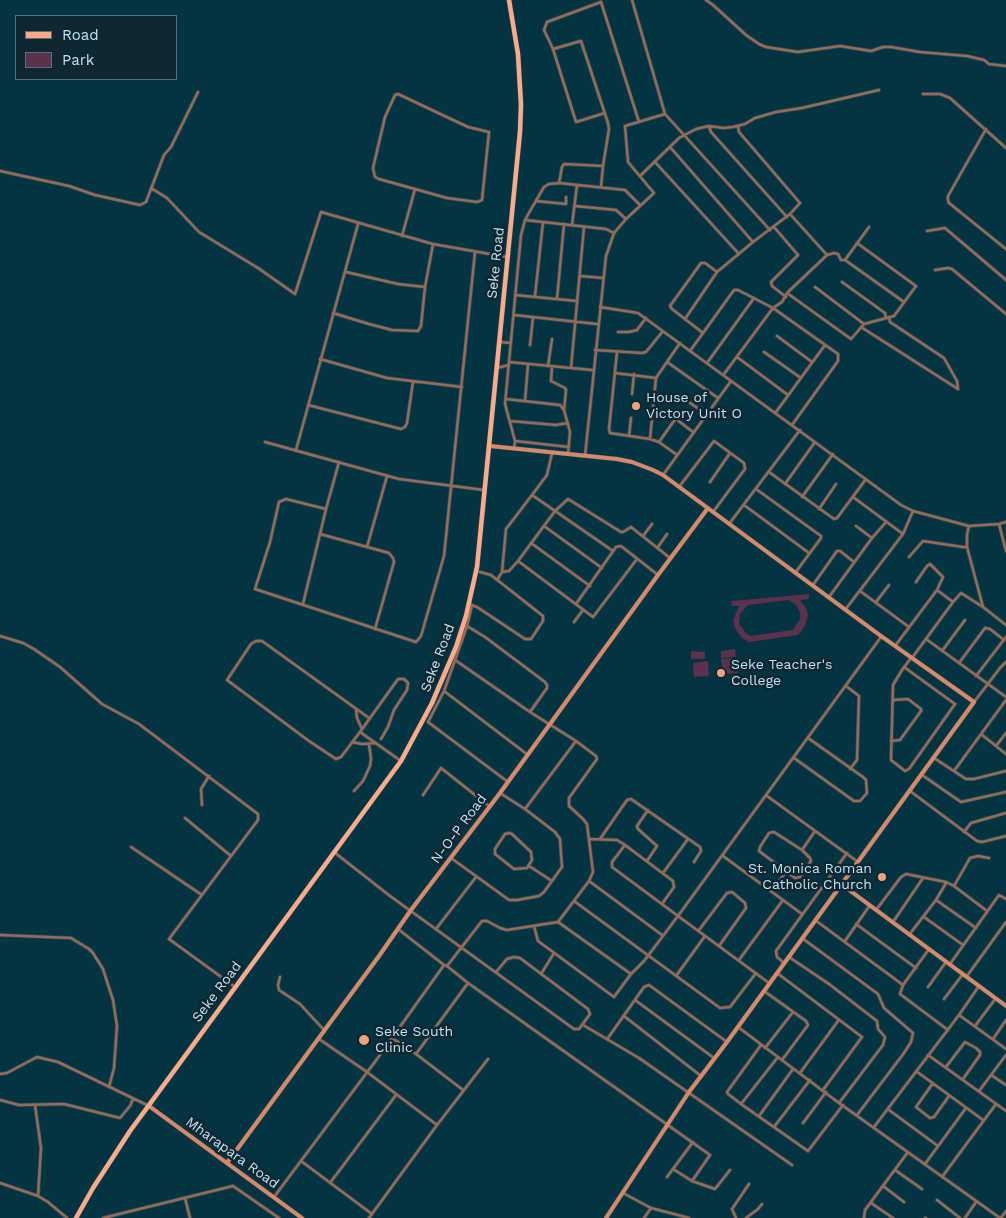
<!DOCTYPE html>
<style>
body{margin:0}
#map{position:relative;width:1006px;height:1218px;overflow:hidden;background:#043341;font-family:"Work Sans",sans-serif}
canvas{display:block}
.legend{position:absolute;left:15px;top:15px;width:162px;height:65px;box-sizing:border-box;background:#0e2730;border:1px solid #54727d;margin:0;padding:6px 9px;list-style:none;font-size:15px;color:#bde2f1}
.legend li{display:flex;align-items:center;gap:10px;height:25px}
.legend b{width:25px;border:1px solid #54727d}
</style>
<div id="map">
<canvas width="1006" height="1218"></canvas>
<ul class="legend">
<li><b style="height:6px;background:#fcaa87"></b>Road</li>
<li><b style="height:14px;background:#5c314c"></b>Park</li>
</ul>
</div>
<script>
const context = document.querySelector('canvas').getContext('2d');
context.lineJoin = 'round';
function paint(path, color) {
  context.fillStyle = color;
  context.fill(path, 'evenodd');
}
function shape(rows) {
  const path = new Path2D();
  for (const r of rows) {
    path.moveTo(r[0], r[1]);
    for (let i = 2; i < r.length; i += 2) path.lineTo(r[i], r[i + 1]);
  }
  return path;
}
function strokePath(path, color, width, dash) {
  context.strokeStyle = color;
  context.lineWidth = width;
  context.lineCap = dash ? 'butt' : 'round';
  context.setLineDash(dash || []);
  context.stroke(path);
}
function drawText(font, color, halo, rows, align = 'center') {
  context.font = font + ' "Work Sans",sans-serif';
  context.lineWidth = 5;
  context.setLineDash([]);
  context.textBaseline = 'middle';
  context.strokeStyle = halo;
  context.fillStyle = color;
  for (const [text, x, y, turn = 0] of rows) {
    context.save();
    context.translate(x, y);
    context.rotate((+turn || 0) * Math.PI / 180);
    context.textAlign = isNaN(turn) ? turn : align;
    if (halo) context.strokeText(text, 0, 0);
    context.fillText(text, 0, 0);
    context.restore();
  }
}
const green = shape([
 [809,594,809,599,800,600,806,608,808,615,805,626,798,635,749,642,742,638,735,628,733,621,738,608,740,606,732,606,731,601],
 [789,600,796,605,800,612,800,619,793,630,750,636,746,633,739,624,740,614,748,605],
 [735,649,736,657,721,658,721,651],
 [691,651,705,652,705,659,691,659],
 [736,658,738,673,723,674,721,659],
 [708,661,709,676,694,677,693,663]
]);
const street = shape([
 [632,0,665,114],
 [706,0,713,5,746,35,759,44,766,47,798,52,840,46,871,51,883,47,891,47,920,52,967,56,984,60,989,64,1006,66],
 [553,49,581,41,608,123,609,129,603,166],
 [398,94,468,127,489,132,482,200,477,202,447,198,379,179,375,177,373,168,385,117,395,95,398,94],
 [923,94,940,94,950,98,1006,148],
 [605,113,576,122,553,49,544,30,547,22,601,2,639,122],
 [709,126,711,132,787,217],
 [986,129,948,196,948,200,949,203,1006,249],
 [670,147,753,242],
 [655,162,739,254],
 [0,171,69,186,95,195,140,205,146,202,164,155,171,147,198,92],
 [640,176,679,138,696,129,709,126,723,128,733,127,745,124,755,118,776,112,802,108,879,90],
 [559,183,562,167,564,164,603,166,601,187],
 [151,188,167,198,199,232,258,268,295,294,321,212,433,244,507,257],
 [536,201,566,204,566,197],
 [575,206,616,210,626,219],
 [790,214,827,255],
 [525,220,606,229,614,233],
 [572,225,577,185],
 [774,227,798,255,771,282,772,286,786,297],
 [927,231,945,228,1006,280],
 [402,236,415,189],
 [845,260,869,227],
 [935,270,948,268,952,269,1006,314],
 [346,272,398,284,425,287],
 [580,276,603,278],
 [842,282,885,313,886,318],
 [815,287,864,324],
 [788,292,827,255,834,253,838,254,841,260,845,260,904,302],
 [515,295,577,301],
 [535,296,543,222],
 [557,299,564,224],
 [600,307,638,313,901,505,913,511,969,526,999,524,1006,522],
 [333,313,369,324,392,330,418,331,421,326,425,287,433,244],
 [514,315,597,324],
 [889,317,890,322,944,358,957,381,958,389],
 [685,319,717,272,753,242,790,214,800,203,739,132,738,126],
 [861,327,958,389],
 [618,332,629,332,637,330,646,318],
 [703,333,672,309,670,306,701,263,705,263,717,272],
 [777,336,812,362],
 [500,342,511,343],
 [530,345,533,317],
 [595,350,642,353,646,352,663,331],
 [690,351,734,290,738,290,773,308,782,302,787,293,851,339,864,324,894,316,916,286,857,243],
 [617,352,609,429,610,433,650,439,659,442,677,455],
 [764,352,801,378],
 [737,357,788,395],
 [320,359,387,378,462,387],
 [509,362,592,370],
 [667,362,718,398],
 [707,363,754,298],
 [548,366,552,339],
 [552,367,551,381,565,388,566,390,564,410],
 [497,368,509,365],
 [571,368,584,227],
 [615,373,656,378],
 [724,374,773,308,838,354,838,361,792,425],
 [632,394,634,374],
 [673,396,680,396,706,414],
 [506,399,560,405,564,410,570,432,568,454],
 [525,401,528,364],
 [308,405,401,429,405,427,407,423,413,382],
 [776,412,825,345],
 [653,414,672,416,693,432],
 [510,421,556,425,568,423],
 [629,436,631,418],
 [650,439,656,378,680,343],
 [515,441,569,447],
 [265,442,399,479,484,490],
 [659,442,676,418],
 [514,449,515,441,505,404,521,235,525,220,530,211,544,187,549,184,559,183,625,190,640,205],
 [296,450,358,224],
 [552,453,547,475,532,495,613,551],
 [585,456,606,256,614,233,626,219,654,193,628,162,625,126,665,114,770,230],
 [339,462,326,509,286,499,279,502,270,542,255,589,416,642,421,636,444,556,475,252],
 [769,472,834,519,837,518,866,479],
 [663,475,731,381],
 [710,482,730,453],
 [785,484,815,442],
 [679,487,714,441,744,463,745,469,713,512],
 [756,489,821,536,821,538,795,573],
 [802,497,833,454],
 [744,505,809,553],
 [819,509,836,484],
 [729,524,800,430],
 [999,524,1006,551],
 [544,526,602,568],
 [856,526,872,538],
 [320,534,389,553,393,558,394,562,375,629],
 [903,534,913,511],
 [643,536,652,524],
 [531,543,590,586],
 [367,547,387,476],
 [658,547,667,534],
 [967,547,983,607,1006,625],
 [909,557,923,541,963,547,967,547,967,535,969,526],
 [518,561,593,617,637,559],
 [480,572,491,575,543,616,543,621,531,639,525,639,477,607,472,605,467,626,444,691,428,722,508,782],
 [502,572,506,529,532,495],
 [497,580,502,572,509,571,518,561,555,511,568,499,621,532,623,532,631,527,670,558],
 [813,585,837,551,840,551,854,562],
 [860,591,909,627],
 [829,597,872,538,886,522],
 [876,602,889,585],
 [953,602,961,593,983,607],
 [303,604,326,509],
 [576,604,616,547,621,546,658,575],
 [845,610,903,534,853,497],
 [574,622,583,610],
 [467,626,485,637,545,682,547,685,547,688,530,712],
 [0,636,23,643,34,649,60,667,102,704,139,724,258,814,258,820,169,939,235,987],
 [926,639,1006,697],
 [895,646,937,590,943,577,930,564,927,566,916,582],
 [942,651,965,620],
 [912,658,953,602,937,590],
 [959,663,985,628,990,629,1004,640],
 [904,667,955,704,909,769,905,771,891,760,893,685,902,670,911,658],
 [976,676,1006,637],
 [846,686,859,696,857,760,850,769],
 [444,691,528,755],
 [974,702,1000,668,1006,662],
 [356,709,357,718,362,729],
 [369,718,262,641,256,641,251,644,227,680,309,741,336,759,341,757,360,732,398,679,404,679,408,683,407,690,394,710,388,727,381,739],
 [360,732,401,761],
 [981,734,1006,754],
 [891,741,900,740,921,711,921,709,908,699,893,700],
 [352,742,362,744,376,743],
 [996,746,1006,733],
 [794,758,854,801,860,801,867,793,866,780,863,777,808,738],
 [934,758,966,779,974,779,1006,771],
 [954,771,1006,700],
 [922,775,961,802,1006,792],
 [354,791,363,781,370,766,371,759,369,744],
 [910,791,977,841,982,842,1006,836],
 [423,795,441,768,489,806],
 [767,796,858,862],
 [202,805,201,789,209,776],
 [525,809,576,741],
 [185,818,231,856],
 [774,832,802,850,810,858,811,861,800,877,795,878,759,851,760,847,769,833,774,832],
 [964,832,971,823,1006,813],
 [509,833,512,834,531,852,532,860,527,868,514,869,495,854,495,849,505,834,509,833],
 [600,839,627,800,631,799,700,847,701,851,694,862],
 [625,845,673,881,674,887,662,904],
 [131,847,202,895],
 [802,850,815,831],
 [334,852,390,896,574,1029,579,1029,590,1014,588,1009,520,958,514,957,507,959,496,972],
 [723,856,802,914],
 [451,858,509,900,517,900,539,896,544,892,562,867,560,839,555,832,525,809,500,793],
 [647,861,657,846,638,829,637,826,648,810],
 [529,866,552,881],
 [663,873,688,839],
 [589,881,662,935],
 [954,886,970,858,978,856,989,858],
 [771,891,786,872],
 [936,900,976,928],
 [574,901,720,1008,730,1007,756,973],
 [876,910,901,877,906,874,946,882,954,886,987,911],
 [924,917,963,945],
 [815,920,903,985],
 [558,922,631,974,644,961,678,916,612,867,612,862,625,845,617,840,590,839],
 [893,922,923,878],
 [856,924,916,968],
 [534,926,538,941,614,997,631,974],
 [398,929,444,965,447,966,468,983,710,1155,692,1181],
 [436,929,476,877],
 [699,930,727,893,732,892,745,903,746,908,719,946],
 [0,935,71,938,89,949,93,953,103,969,113,1000,117,1026,114,1068,109,1087],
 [909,935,936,900,946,883],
 [802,938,878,994,884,1008,913,1033,911,1042,904,1053,857,1115],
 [845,941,870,905],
 [929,949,903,985,900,994,948,1030],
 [789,957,829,984,877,1021,878,1029,885,1037,883,1045,839,1103],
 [739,960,783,900],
 [784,963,777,957,776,951,847,853],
 [950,964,999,895,1006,899],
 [447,966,482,921,487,921,500,928,507,930,558,922,589,881,593,872,587,824,583,819,569,806,569,798,597,759,596,756,576,741,530,712,455,660],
 [777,973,862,1037,823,1090],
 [541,974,554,953],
 [676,976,705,936],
 [967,976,1006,922],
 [280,977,278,985,279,990,300,1004,324,1030],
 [769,983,678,916,881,637],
 [928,987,946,962],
 [764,991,806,1021,808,1025,782,1060],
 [944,999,963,974],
 [635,1000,714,1058],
 [959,1015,1006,1049],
 [624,1016,701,1076],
 [583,1025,639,1058,792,1165],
 [975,1026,996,998],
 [738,1027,839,1103,1000,1218],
 [392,1038,416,1054],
 [608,1038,644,987,649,985,727,1042],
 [319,1039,367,1072,437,1125,369,1218],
 [993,1039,1006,1020],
 [761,1045,727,1092,728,1094,741,1104,808,1151,843,1105],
 [765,1048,793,1012],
 [928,1055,1006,1111],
 [946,1067,965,1042,976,1048,980,1052,980,1055,963,1079],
 [916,1071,983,1120],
 [800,1073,838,1021],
 [0,1074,7,1073,37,1057,58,1062,149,1106],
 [991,1075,1006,1085],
 [933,1083,916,1107,930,1118,934,1117,949,1096],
 [463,1090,416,1054,468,983],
 [979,1091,1006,1055],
 [0,1100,19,1105,64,1104,120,1118,130,1106,133,1099],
 [741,1104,778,1057],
 [35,1105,41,1148,38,1196],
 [889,1110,938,1146],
 [759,1116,793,1069],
 [803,1123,826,1092],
 [437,1125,488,1059],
 [774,1127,810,1080],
 [874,1127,959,1015,979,986],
 [301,1161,372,1214],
 [925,1164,966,1108],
 [673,1169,692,1181,715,1189,730,1170],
 [895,1170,922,1189],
 [667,1177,693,1142],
 [942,1177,996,1104],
 [0,1183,38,1196,48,1202,67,1218],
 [330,1183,396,1095],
 [883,1186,904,1202],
 [623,1193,651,1208,689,1218],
 [274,1197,377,1059,444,965],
 [185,1198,190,1218],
 [937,1200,960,1218],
 [871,1203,893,1218],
 [103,1218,233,1186,279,1218],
 [644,1218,651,1208],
 [736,1218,732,1209,749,1184],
 [746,1218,758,1209,762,1204],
 [864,1218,865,1210,908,1152],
 [925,1218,926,1218],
 [965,1218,976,1202],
 [1001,1218,1006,1211]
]);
const secondary = shape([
 [490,446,617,459,632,462,653,470,663,475,881,636,974,702,727,1042,689,1092,606,1218],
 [841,884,1006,1006],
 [149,1106,302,1218],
 [227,1163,379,956,411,910,500,793,658,575,708,508]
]);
const primary = shape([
 [76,1218,93,1188,130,1131,401,761,432,703,456,647,466,616,477,567,520,132,521,105,518,54,509,0]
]);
const markers = [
 [636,406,5,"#f2a17e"],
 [721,673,5,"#f2a17e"],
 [882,877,5,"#f2a17e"],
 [364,1040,6,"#f2a17e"]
];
const streetNames = [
 ["Seke Road",496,263,-84],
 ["Seke Road",438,658,-69],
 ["N-O-P Road",459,829,-53],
 ["Seke Road",217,992,-53],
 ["Mharapara Road",232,1153,36]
];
const poiNames = [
 ["House of",646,398],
 ["Victory Unit O",646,414],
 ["Seke Teacher's",731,665],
 ["College",731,681],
 ["St. Monica Roman",872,869,"right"],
 ["Catholic Church",872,885,"right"],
 ["Seke South",375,1032],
 ["Clinic",375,1048]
];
paint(green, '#5c314c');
strokePath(street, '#224f5d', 4);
strokePath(secondary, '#224f5d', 5);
strokePath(primary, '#224f5d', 5.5);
strokePath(street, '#9b6954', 2.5);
strokePath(secondary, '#d98968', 4);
strokePath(primary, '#fcaa87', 4.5);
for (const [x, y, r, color] of markers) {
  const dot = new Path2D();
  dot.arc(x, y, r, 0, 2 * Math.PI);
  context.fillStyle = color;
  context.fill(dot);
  strokePath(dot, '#0e2730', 2);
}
drawText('14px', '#bde2f1', '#0e2730', streetNames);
drawText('14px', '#bde2f1', '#0e2730', poiNames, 'left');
</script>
